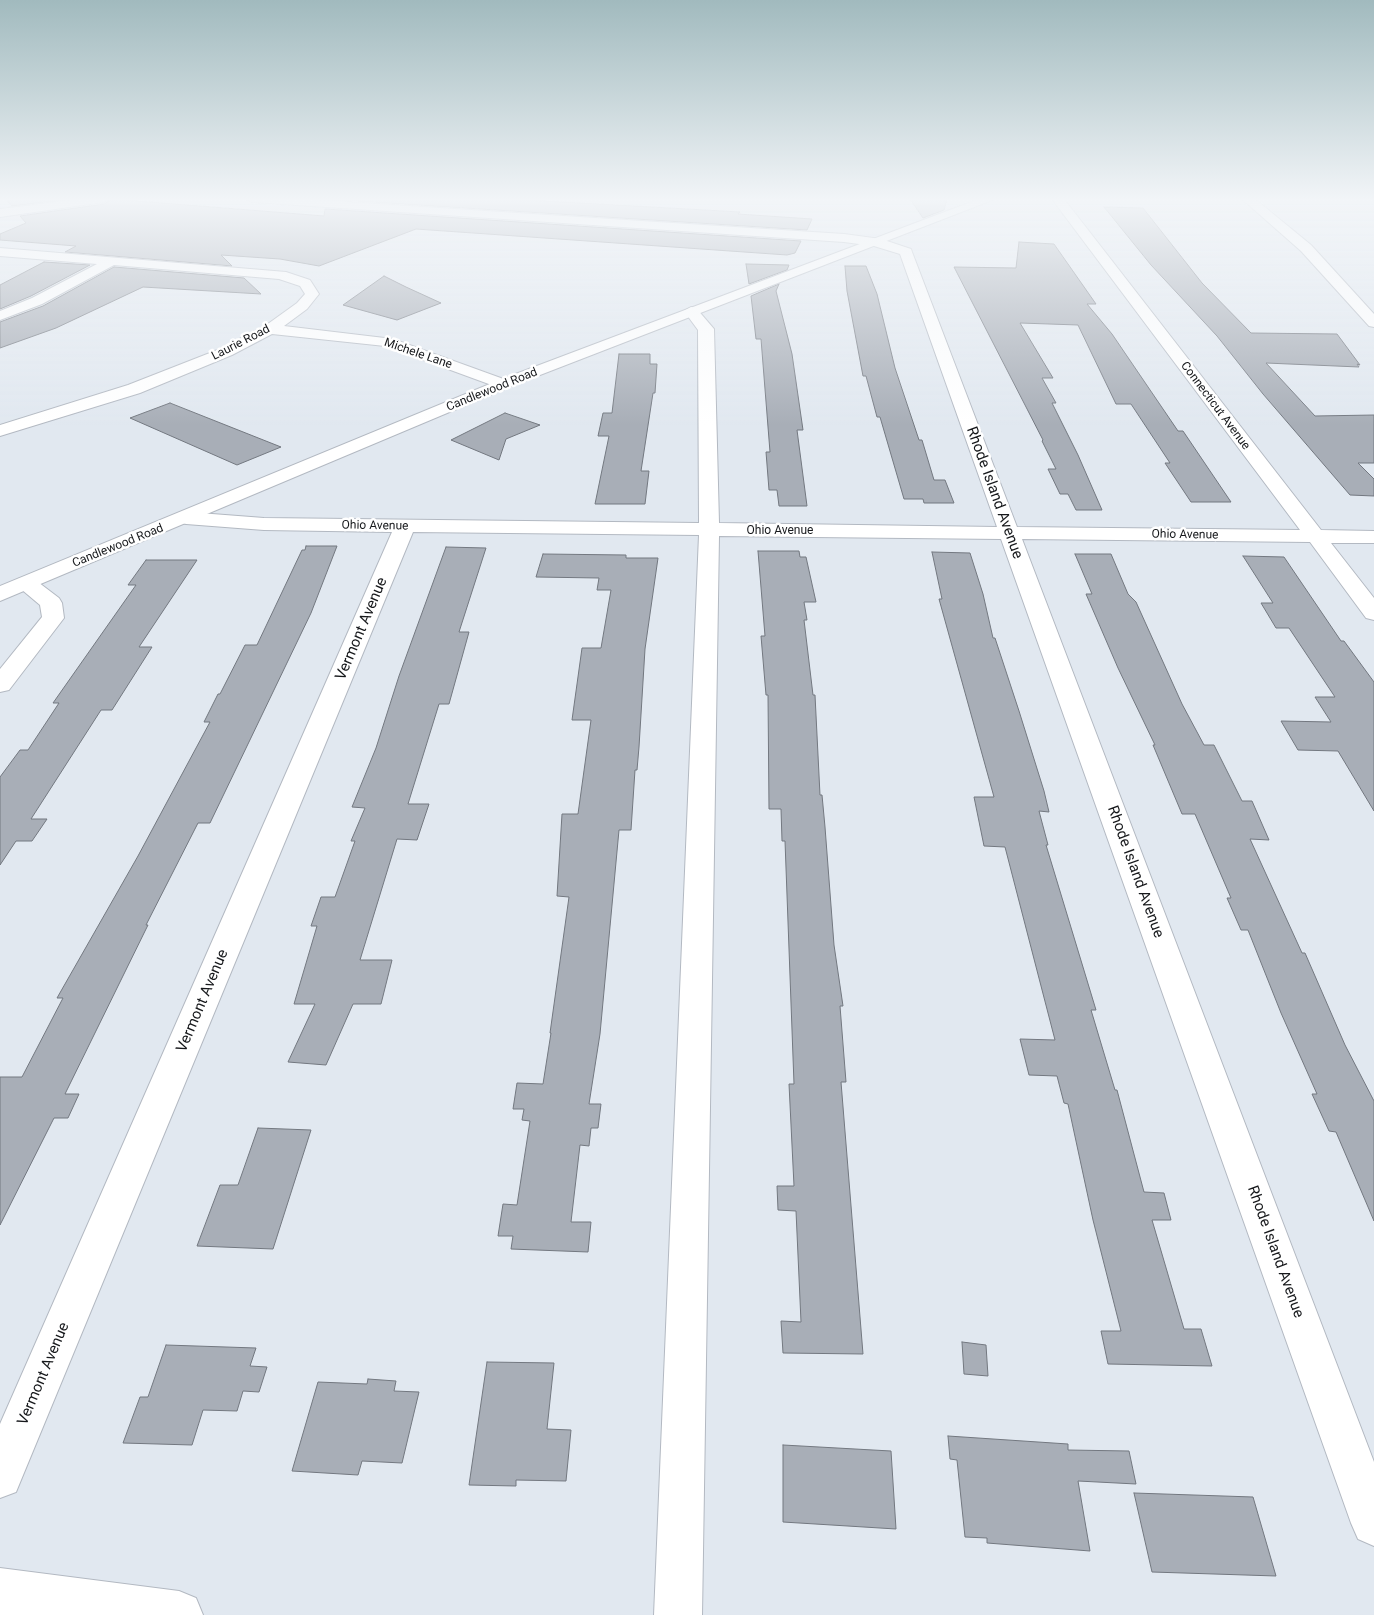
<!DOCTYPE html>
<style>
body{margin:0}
canvas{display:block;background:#e1e8f0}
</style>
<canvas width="1374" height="1615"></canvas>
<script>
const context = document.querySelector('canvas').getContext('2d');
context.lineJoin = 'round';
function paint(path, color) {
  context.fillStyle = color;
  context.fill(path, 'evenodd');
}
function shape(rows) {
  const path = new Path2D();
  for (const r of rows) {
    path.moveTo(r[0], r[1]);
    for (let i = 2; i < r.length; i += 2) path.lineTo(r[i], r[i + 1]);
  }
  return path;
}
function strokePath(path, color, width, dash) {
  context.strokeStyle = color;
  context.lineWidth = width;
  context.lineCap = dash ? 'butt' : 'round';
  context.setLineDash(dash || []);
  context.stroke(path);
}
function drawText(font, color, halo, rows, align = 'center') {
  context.font = font + ' Roboto,sans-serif';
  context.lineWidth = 5;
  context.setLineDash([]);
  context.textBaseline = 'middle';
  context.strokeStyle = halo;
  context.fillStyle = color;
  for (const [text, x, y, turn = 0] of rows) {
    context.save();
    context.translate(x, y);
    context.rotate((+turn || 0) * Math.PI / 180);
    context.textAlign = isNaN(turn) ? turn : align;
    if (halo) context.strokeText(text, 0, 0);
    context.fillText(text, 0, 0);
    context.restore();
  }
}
const building = shape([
 [6,199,69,199,12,206,6,199],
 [112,199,324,216,325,209,801,241,795,253,787,255,416,229,319,266,280,259,221,255,232,266,65,252,76,246,0,240,0,234,26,223,20,216,104,204,112,199],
 [325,199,509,199,740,212,738,214,812,219,807,230,325,199],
 [910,199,947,199,944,210,923,218,910,199],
 [1104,207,1143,208,1202,283,1251,333,1337,334,1360,365,1357,364,1359,367,1266,363,1315,416,1374,415,1374,463,1358,463,1374,479,1374,496,1350,495,1263,394,1217,336,1151,265,1104,207],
 [1019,242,1054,244,1096,304,1087,304,1112,334,1178,431,1183,431,1231,502,1191,502,1165,463,1170,463,1131,404,1116,404,1078,325,1020,323,1053,378,1042,378,1056,403,1052,403,1078,455,1102,510,1076,510,1068,494,1060,494,1048,469,1056,469,1042,441,1043,440,954,267,1016,268,1019,242],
 [44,262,90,265,31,296,0,309,0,285,44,262],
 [746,264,789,265,787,270,749,284,746,264],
 [845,266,866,266,877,294,895,368,919,440,922,440,934,480,945,480,954,503,924,503,923,499,904,499,880,417,877,417,866,376,863,376,847,291,845,266],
 [114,267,244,278,261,294,143,287,56,328,0,348,0,322,43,306,114,267],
 [384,276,406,287,441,303,397,320,343,305,384,276],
 [779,284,776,291,792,354,803,430,797,430,807,506,779,506,777,490,769,490,766,452,770,452,761,339,756,339,751,296,779,284],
 [619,354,650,354,650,364,657,364,655,393,653,393,641,471,649,471,645,504,595,504,609,436,598,436,603,413,612,413,619,354],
 [170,403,281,447,237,465,130,418,170,403],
 [505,413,540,425,506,439,499,460,451,440,505,413],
 [306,546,337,546,311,613,210,823,198,823,146,925,148,925,65,1094,79,1094,68,1118,54,1118,0,1225,0,1077,22,1077,63,998,57,998,138,856,210,722,204,722,218,694,220,694,245,645,257,645,302,550,305,550,306,546],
 [446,547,486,548,459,632,469,632,449,704,439,704,408,804,429,804,417,840,397,839,360,960,392,960,381,1004,353,1004,326,1065,288,1062,315,1004,294,1004,317,926,311,926,321,897,335,897,355,841,351,841,365,808,352,807,376,748,399,676,446,547],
 [758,551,799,551,800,557,806,557,816,602,804,602,807,620,804,620,813,695,815,695,820,795,822,795,825,827,834,945,843,1006,840,1006,846,1082,841,1082,863,1354,783,1353,781,1321,801,1322,796,1211,778,1210,777,1186,794,1186,789,1084,794,1084,785,841,782,841,781,809,769,809,768,695,766,695,761,636,765,636,758,551],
 [932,552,970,553,983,594,993,638,995,638,1019,711,1044,791,1049,812,1039,811,1048,845,1046,845,1096,1010,1091,1010,1115,1090,1117,1090,1144,1192,1164,1193,1171,1220,1152,1220,1184,1329,1201,1329,1212,1366,1108,1364,1101,1331,1121,1331,1093,1220,1068,1104,1064,1103,1057,1076,1029,1075,1020,1039,1055,1040,1005,847,984,846,974,797,994,797,939,599,942,599,932,552],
 [543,554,626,555,626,558,658,558,645,649,639,747,637,770,635,770,631,830,619,830,600,1034,589,1104,601,1104,598,1128,591,1128,589,1146,580,1145,571,1222,591,1222,588,1252,511,1249,513,1236,498,1236,503,1204,517,1205,530,1121,522,1120,524,1109,513,1109,517,1083,543,1084,551,1033,550,1033,569,897,557,896,562,814,578,814,591,720,572,720,582,648,601,648,611,590,597,590,599,578,536,577,543,554],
 [1075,554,1111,554,1128,594,1136,602,1182,704,1204,745,1214,745,1242,801,1252,801,1269,840,1250,839,1302,953,1305,953,1345,1045,1374,1101,1374,1221,1336,1132,1329,1131,1312,1094,1317,1094,1281,1013,1248,930,1241,930,1227,898,1231,898,1195,814,1182,814,1153,745,1155,745,1118,668,1086,594,1092,594,1075,554],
 [1243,556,1284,557,1341,641,1344,641,1374,682,1374,811,1338,751,1298,750,1281,721,1331,722,1315,697,1335,697,1289,628,1276,628,1261,603,1273,603,1243,556],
 [146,560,197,560,139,647,152,647,112,710,101,710,31,819,47,819,32,841,16,841,0,865,0,777,20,750,28,750,59,703,53,703,136,585,128,585,146,560],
 [258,1128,311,1130,273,1249,197,1246,220,1185,238,1185,258,1128],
 [962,1342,986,1345,988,1376,964,1374,962,1342],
 [166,1345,256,1348,250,1366,267,1367,259,1392,243,1391,237,1411,203,1410,192,1445,123,1443,140,1397,148,1397,166,1345],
 [487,1362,554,1363,547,1429,571,1430,566,1481,516,1480,516,1486,469,1485,487,1362],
 [368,1379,396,1381,394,1391,419,1392,402,1463,362,1461,358,1475,292,1471,318,1382,367,1384,368,1379],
 [948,1436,1068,1444,1068,1450,1129,1451,1136,1484,1078,1481,1090,1551,987,1543,987,1538,965,1537,957,1460,950,1459,948,1436],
 [783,1445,891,1451,896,1529,783,1522,783,1445],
 [1134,1493,1253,1497,1276,1576,1152,1572,1134,1493]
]);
const minor = shape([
 [246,199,300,199,844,234,881,239,911,249,912,252,1017,527,1300,530,1052,199,1064,199,1321,530,1374,531,1374,543,1331,543,1374,598,1374,620,1366,618,1310,542,1022,539,1374,1462,1374,1546,1358,1539,1351,1523,1001,539,719,536,702,1615,654,1615,699,535,413,532,16,1492,0,1498,0,1424,392,532,264,530,186,524,179,522,176,518,179,514,186,512,264,518,699,523,698,330,684,311,691,307,696,308,714,329,719,523,997,527,900,254,874,246,844,242,252,202,246,199],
 [1242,199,1255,199,1311,245,1374,314,1374,327,1369,326,1301,251,1242,199],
 [0,248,286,272,310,280,319,294,307,309,284,326,393,339,509,381,511,384,509,387,497,387,385,346,272,334,232,355,140,393,0,436,0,425,128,385,220,349,265,326,297,303,305,294,300,286,279,279,114,265,42,304,0,320,0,311,32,298,97,264,0,256,0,248],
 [26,578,34,579,59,598,62,603,64,618,9,690,0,692,0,669,42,617,40,605,15,584,18,579,26,578]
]);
const tertiary = shape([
 [81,199,110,199,104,202,0,217,0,209,81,199],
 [979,199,995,199,509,387,0,601,0,586,497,381,979,199],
 [0,1568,179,1591,196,1598,203,1615,0,1615,0,1568]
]);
const farStreetnames = [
 ["Laurie Road",241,343,-27],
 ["Michele Lane",418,354,19],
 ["Candlewood Road",492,390,-22],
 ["Connecticut Avenue",1215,406,53],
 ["Ohio Avenue",375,526,1],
 ["Ohio Avenue",780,531],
 ["Ohio Avenue",1185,535,1],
 ["Candlewood Road",118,546,-22]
];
const streetNames = [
 ["Rhode Island Avenue",994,493,70],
 ["Vermont Avenue",362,629,-67],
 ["Rhode Island Avenue",1135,872,70],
 ["Vermont Avenue",203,1001,-67],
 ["Rhode Island Avenue",1275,1252,70],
 ["Vermont Avenue",44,1374,-67]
];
paint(building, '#a8aeb7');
strokePath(building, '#737880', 1);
strokePath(minor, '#b3b9c2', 2);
strokePath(tertiary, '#b3b9c2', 2);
paint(minor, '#fff');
paint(tertiary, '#fff');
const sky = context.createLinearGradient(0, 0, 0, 425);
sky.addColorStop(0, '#a1babe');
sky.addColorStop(0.47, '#f2f5f8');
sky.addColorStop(1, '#f2f5f800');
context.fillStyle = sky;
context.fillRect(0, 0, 1374, 425);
drawText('12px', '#16181b', '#fff', farStreetnames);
drawText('15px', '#16181b', '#fff', streetNames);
</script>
